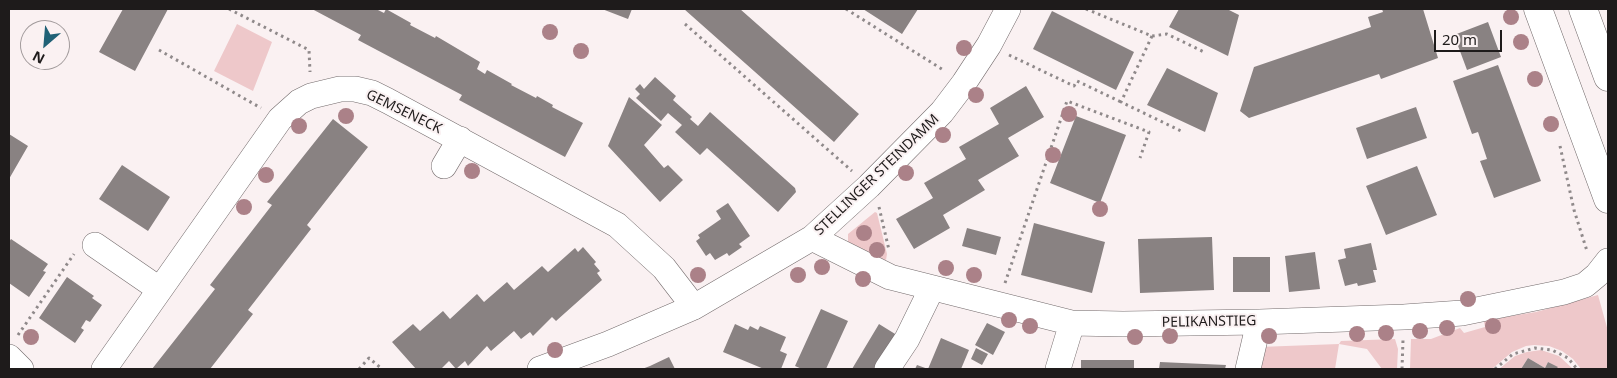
<!DOCTYPE html>
<style>
body{margin:0}
#map{position:relative;width:1617px;height:378px;overflow:hidden;background:#faf1f2;font-family:"Noto Sans",sans-serif}
canvas{display:block}
.frame{position:absolute;inset:0;border:10px solid #1e1b1b;pointer-events:none}
.north{position:absolute;left:20px;top:20px;width:50px;height:50px;box-sizing:border-box;background:#faf1f2;border:1px solid #a29b9c;border-radius:50%;rotate:207deg;font-size:14px;font-weight:700;line-height:20px;text-align:center;color:#1e1b1b}
.north::after{content:'';display:block;margin:auto;width:18px;height:22px;background:#206176;clip-path:polygon(50% 0,100% 100%,50% 72%,0 100%)}
.scale{position:absolute;left:1434px;top:30px;width:68px;height:22px;box-sizing:border-box;border:2px solid #1e1b1b;border-top:0;padding-left:6px;font-size:15px;line-height:18px;white-space:nowrap;color:#1e1b1b;-webkit-text-stroke:4px #faf1f2;paint-order:stroke}
</style>
<div id="map">
<canvas width="1617" height="378"></canvas>
<div class="frame"></div>
<div class="north">N</div>
<div class="scale">20 m</div>
</div>
<script>
const context = document.querySelector('canvas').getContext('2d');
context.lineJoin = 'round';
function paint(path, color) {
  context.fillStyle = color;
  context.fill(path, 'evenodd');
}
function shape(rows) {
  const path = new Path2D();
  for (const r of rows) {
    path.moveTo(r[0], r[1]);
    for (let i = 2; i < r.length; i += 2) path.lineTo(r[i], r[i + 1]);
  }
  return path;
}
function strokePath(path, color, width, dash) {
  context.strokeStyle = color;
  context.lineWidth = width;
  context.lineCap = dash ? 'butt' : 'round';
  context.setLineDash(dash || []);
  context.stroke(path);
}
function drawText(font, color, halo, rows, align = 'center') {
  context.font = font + ' "Noto Sans",sans-serif';
  context.lineWidth = 4;
  context.setLineDash([]);
  context.textBaseline = 'middle';
  context.strokeStyle = halo;
  context.fillStyle = color;
  for (const [text, x, y, turn = 0] of rows) {
    context.save();
    context.translate(x, y);
    context.rotate((+turn || 0) * Math.PI / 180);
    context.textAlign = isNaN(turn) ? turn : align;
    if (halo) context.strokeText(text, 0, 0);
    context.fillText(text, 0, 0);
    context.restore();
  }
}
const green = shape([
 [237,24,272,42,253,91,214,71],
 [875,212,877,213,887,254,886,260,862,254,848,243,848,234],
 [1598,295,1608,331,1608,369,1581,369,1573,359,1562,351,1549,346,1534,345,1526,346,1512,352,1492,369,1410,369,1411,339,1431,339,1460,328,1464,333,1485,327,1484,322,1486,320,1536,312],
 [1395,339,1398,349,1397,369,1382,369,1367,349,1339,344,1335,369,1254,369,1259,347,1339,344,1341,341],
 [1541,350,1559,356,1573,369,1556,369,1557,367,1548,362,1545,368,1528,358,1521,369,1499,369,1515,356,1527,352]
]);
const building = shape([
 [123,9,168,9,135,71,99,52],
 [312,9,376,9,384,13,386,9,411,23,410,25,435,38,436,36,480,62,477,69,485,74,487,70,512,84,511,85,536,98,537,96,553,105,552,107,583,123,565,157,459,100,462,95,358,40,361,35],
 [602,9,632,9,628,19],
 [684,9,740,9,859,114,834,142],
 [863,9,918,9,902,34],
 [1179,9,1227,9,1239,15,1228,56,1169,27],
 [1382,9,1423,9,1438,58,1381,79,1379,74,1249,118,1240,111,1254,67,1371,27,1368,17,1383,12],
 [1052,11,1134,52,1116,90,1033,49],
 [1488,22,1501,57,1467,70,1454,35],
 [1498,65,1541,181,1494,198,1480,161,1487,159,1478,132,1472,134,1453,81],
 [1167,68,1218,93,1205,132,1147,105],
 [655,77,676,96,673,100,692,117,690,119,698,126,710,112,795,188,796,192,778,212,707,148,700,155,675,132,682,125,668,113,661,121,636,98,640,94,635,89,640,84,644,89],
 [1026,86,1044,117,1008,138,1019,156,978,180,985,190,943,215,950,228,914,249,896,219,933,198,924,183,966,159,959,147,999,124,990,108],
 [629,97,662,125,644,145,664,168,668,165,683,180,660,202,608,146],
 [1416,107,1427,138,1367,159,1356,128],
 [1076,116,1126,135,1100,203,1050,183],
 [333,119,368,147,307,225,311,229,248,310,253,314,210,369,152,369,215,289,210,285,272,205,267,202],
 [9,134,28,146,9,179],
 [122,165,170,197,148,231,99,199],
 [1417,166,1437,215,1386,235,1366,186],
 [728,203,750,236,739,244,742,247,729,256,727,253,715,260,710,253,706,256,696,241,700,238,698,235,721,219,716,211],
 [1034,223,1105,242,1092,293,1021,275],
 [967,228,1001,237,996,255,962,246],
 [1212,237,1214,290,1140,293,1138,239],
 [11,239,48,264,43,271,46,272,29,297,9,283,9,242],
 [1371,243,1377,270,1373,270,1376,282,1358,286,1357,283,1345,286,1338,260,1346,258,1344,249],
 [583,247,596,262,594,264,600,271,597,273,602,280,556,321,552,317,533,336,530,332,521,339,514,331,491,351,487,346,468,366,465,361,456,369,449,361,441,369,416,369,392,342,413,324,420,331,443,311,450,319,477,294,484,302,507,282,514,290,542,266,548,272,575,248,578,252],
 [1315,252,1320,289,1289,292,1285,256],
 [1233,257,1270,257,1270,292,1233,292],
 [67,277,94,296,92,298,102,305,90,322,86,320,81,328,84,330,75,343,39,318],
 [821,309,848,321,826,369,802,369,795,366],
 [987,323,1005,332,993,355,975,345],
 [735,324,748,330,750,326,758,330,760,326,786,337,780,351,787,354,781,369,764,369,723,352],
 [879,324,900,337,881,369,852,369],
 [941,338,969,350,961,369,915,369,917,365,928,369],
 [976,348,988,354,982,365,971,359],
 [669,357,675,369,642,369,650,366],
 [1528,358,1545,368,1548,362,1558,367,1556,369,1521,369],
 [1081,360,1134,360,1134,369,1081,369],
 [1160,362,1226,365,1225,369,1159,369]
]);
const path = shape([
 [229,9,309,50,310,72],
 [846,9,945,71],
 [1086,9,1152,36,1167,34,1204,52],
 [685,24,852,171],
 [1152,36,1121,102,1181,131],
 [159,50,261,108],
 [1009,55,1074,86,1077,81,1121,102],
 [1560,146,1574,210,1587,251],
 [879,207,889,250],
 [1005,283,1067,101,1149,132,1140,158],
 [18,335,74,254],
 [359,369,369,358,382,369],
 [1402,369,1403,340],
 [1495,369,1513,354,1535,348,1552,350,1568,358,1577,369]
]);
const minor = shape([
 [444,166,460,139],
 [812,238,890,277,1072,323,1123,324,1259,322,1404,317,1462,313,1564,292,1585,285,1597,275,1608,261],
 [95,245,159,289],
 [9,357,21,369],
 [104,369,280,119,299,102,311,96,340,89,355,89,372,93,388,101,617,225,664,268,694,307],
 [540,369,608,344,694,307,812,238,869,186,942,112,964,83,989,45,1008,9],
 [887,369,907,339,932,288],
 [1058,369,1072,323],
 [1248,369,1259,322]
]);
const major = shape([
 [1538,9,1608,199],
 [1583,9,1608,77]
]);
const trees = [
 [1511,17],
 [550,32],
 [1521,42],
 [964,48],
 [581,51],
 [1535,79],
 [976,95],
 [1069,114],
 [346,116],
 [1551,124],
 [299,126],
 [943,135],
 [1053,155],
 [472,171],
 [906,173],
 [266,175],
 [244,207],
 [1100,209],
 [864,233],
 [877,250],
 [822,267],
 [946,268],
 [698,275],
 [798,275],
 [974,275],
 [863,279],
 [1468,299],
 [1009,320],
 [1030,326],
 [1493,326],
 [1447,328],
 [1420,331],
 [1386,333],
 [1357,334],
 [1170,336],
 [1269,336],
 [31,337],
 [1135,337],
 [555,350]
];
const streetNames = [
 ["GEMSENECK",404,112,26],
 ["STELLINGER STEINDAMM",877,175,-44],
 ["PELIKANSTIEG",1209,322,-1]
];
paint(green, '#eec8ca');
paint(building, '#898282');
strokePath(minor, '#736b6c', 26);
strokePath(major, '#736b6c', 29);
strokePath(path, '#8f898a', 3, [2.5, 4]);
strokePath(minor, '#fff', 25);
strokePath(major, '#fff', 28);
context.fillStyle = '#ab8188';
for (const [x, y] of trees) {
  context.beginPath();
  context.arc(x, y, 8, 0, 2 * Math.PI);
  context.fill();
}
drawText('14px', '#1e1b1b', '#faf1f2', streetNames);
</script>
